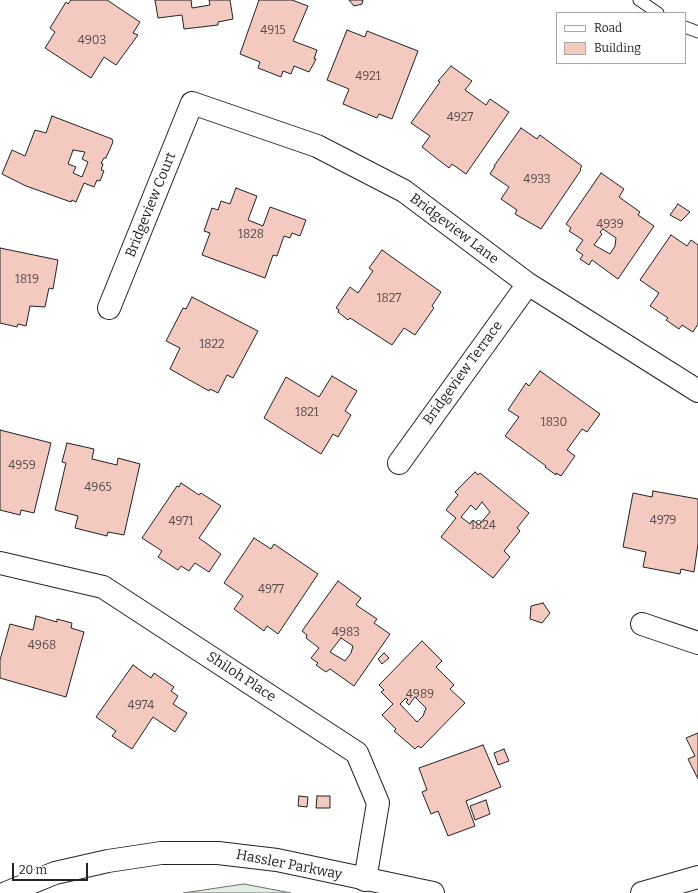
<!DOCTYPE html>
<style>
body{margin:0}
#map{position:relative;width:698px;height:893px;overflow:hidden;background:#fff;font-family:Bitter,serif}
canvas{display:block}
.legend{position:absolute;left:556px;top:12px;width:130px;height:52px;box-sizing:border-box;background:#fff;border:1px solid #a7a7a7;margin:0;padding:5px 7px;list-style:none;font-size:12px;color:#222}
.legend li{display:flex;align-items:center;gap:8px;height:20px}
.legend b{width:20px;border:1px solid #a7a7a7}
.scale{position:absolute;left:12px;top:863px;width:76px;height:18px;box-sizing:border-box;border:2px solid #222;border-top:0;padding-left:5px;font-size:12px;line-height:14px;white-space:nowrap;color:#222;-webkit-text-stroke:3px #fff;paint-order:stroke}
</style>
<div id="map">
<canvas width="698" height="893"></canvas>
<ul class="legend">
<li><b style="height:5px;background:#fff"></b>Road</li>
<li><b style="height:11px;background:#f3c9c0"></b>Building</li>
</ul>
<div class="scale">20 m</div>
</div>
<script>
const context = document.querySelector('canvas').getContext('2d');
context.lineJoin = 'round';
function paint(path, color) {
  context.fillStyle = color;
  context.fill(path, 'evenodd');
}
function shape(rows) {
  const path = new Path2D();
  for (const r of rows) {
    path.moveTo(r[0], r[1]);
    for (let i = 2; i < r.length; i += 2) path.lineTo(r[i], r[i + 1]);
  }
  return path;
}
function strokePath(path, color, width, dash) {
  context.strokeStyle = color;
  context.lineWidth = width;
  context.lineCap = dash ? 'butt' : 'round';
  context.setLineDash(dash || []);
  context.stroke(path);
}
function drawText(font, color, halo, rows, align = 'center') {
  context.font = font + ' Bitter,serif';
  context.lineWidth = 3;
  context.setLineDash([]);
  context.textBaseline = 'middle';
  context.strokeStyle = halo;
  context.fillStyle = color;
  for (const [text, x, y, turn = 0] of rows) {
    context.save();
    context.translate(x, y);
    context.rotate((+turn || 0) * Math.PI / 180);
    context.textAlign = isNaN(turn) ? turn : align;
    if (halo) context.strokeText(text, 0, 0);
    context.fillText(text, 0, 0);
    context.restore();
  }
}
const green = shape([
 [244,884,291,893,183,893,244,884]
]);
const building = shape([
 [71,0,107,0,140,22,133,33,138,35,116,65,104,57,91,78,45,48,55,32,50,28,66,2,68,4,71,0],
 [155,0,191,0,192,8,210,5,209,0,230,0,233,19,218,22,218,25,184,29,182,15,158,18,155,0],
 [259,0,292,0,308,6,293,41,317,50,314,59,316,59,314,63,309,72,294,66,291,74,283,71,281,77,258,68,260,62,240,54,259,0],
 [349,0,363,0,362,4,354,6,349,0],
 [347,30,365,37,367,31,418,51,392,119,379,114,377,118,343,104,349,89,327,80,347,30],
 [451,66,472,81,465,90,486,105,490,99,509,112,466,174,452,164,449,168,422,147,430,136,411,123,440,82,438,81,451,66],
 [52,116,112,139,113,142,106,158,104,158,101,163,103,164,101,170,104,171,100,181,97,180,94,187,84,183,76,202,72,200,71,202,26,186,2,174,12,150,25,156,35,130,46,133,52,116],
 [73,150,85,152,82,159,88,162,82,177,73,173,76,167,68,164,73,150],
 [521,128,537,139,540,135,582,166,580,169,581,170,541,229,515,214,517,210,501,199,509,187,490,174,495,166,494,166,521,128],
 [601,173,624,189,619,197,640,212,638,215,654,226,618,279,592,260,589,265,580,259,583,255,576,250,583,240,569,231,571,228,566,224,601,173],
 [603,229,616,238,615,246,610,254,594,245,602,234,600,232,603,229],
 [236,188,257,196,248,220,263,226,270,207,306,220,300,236,292,233,290,238,284,236,277,256,273,255,265,278,202,255,210,233,204,231,212,208,218,210,221,201,230,204,236,188],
 [678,204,690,212,681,221,670,215,678,204],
 [671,235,687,246,691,240,698,245,698,324,693,332,682,325,679,329,666,320,668,318,650,306,659,293,640,280,671,235],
 [0,248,58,260,53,289,49,288,45,307,30,306,26,326,18,324,17,327,0,323,0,248],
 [382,250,441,292,432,306,434,308,415,335,404,328,392,345,350,318,348,320,338,312,339,310,336,308,350,287,358,293,373,271,369,268,382,250],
 [192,297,258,331,233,378,227,375,218,393,210,389,209,391,170,369,180,348,166,341,183,308,186,309,192,297],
 [540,371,600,414,587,432,582,429,567,450,575,456,561,476,556,473,556,475,545,467,546,466,505,436,519,417,508,410,526,383,529,386,540,371],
 [332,376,357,391,345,411,351,415,338,437,333,434,321,454,264,418,286,377,319,397,332,376],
 [0,430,51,443,34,513,21,510,20,515,0,510,0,430],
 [67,443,94,449,92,459,117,465,118,458,140,464,124,535,108,532,107,536,75,528,78,516,55,510,66,463,62,462,67,443],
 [475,472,478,475,480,473,529,513,517,528,520,531,504,551,510,557,493,578,441,537,456,518,446,510,458,495,455,492,475,472],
 [482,502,490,512,479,525,473,520,470,524,461,517,471,505,476,510,482,502],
 [181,483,199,495,201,493,221,506,199,538,221,554,209,572,195,563,189,571,181,566,178,570,158,557,162,551,142,538,177,486,179,487,181,483],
 [653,491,698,499,698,544,694,572,681,569,680,574,643,567,646,552,623,547,633,493,652,497,653,491],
 [254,538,271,549,274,544,318,574,278,634,267,626,264,631,234,609,243,596,224,583,254,538],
 [338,581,361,598,356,605,377,619,374,623,390,634,354,686,330,669,326,672,316,665,318,663,311,658,319,648,306,638,307,635,302,631,338,581],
 [341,638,353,646,351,653,345,661,330,652,341,638],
 [543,603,550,613,542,623,530,619,531,606,543,603],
 [36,616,57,622,57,619,72,623,71,628,84,632,66,697,0,678,0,660,10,624,33,630,36,616],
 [422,641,442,661,436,667,454,685,450,689,465,703,421,748,418,746,415,749,394,731,396,729,382,715,393,704,381,692,384,690,379,685,422,641],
 [415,697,426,708,423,716,417,722,400,704,406,698,408,700,406,702,409,705,415,697],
 [384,653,389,658,382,664,378,659,384,653],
 [133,665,151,678,154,673,174,687,171,691,178,696,173,704,187,713,175,732,153,717,132,749,112,736,116,731,96,717,133,665],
 [698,733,698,779,688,759,695,756,686,738,698,733],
 [483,745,501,787,466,801,475,826,448,836,438,811,431,814,422,792,427,790,419,768,483,745],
 [504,749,509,761,498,765,494,753,504,749],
 [299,796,308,797,307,807,298,806,299,796],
 [317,796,330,796,330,808,316,808,317,796],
 [486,800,490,814,475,820,470,806,486,800]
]);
const service = shape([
 [639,0,658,13],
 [685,27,698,32]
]);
const minor = shape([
 [109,308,192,103,317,146,404,191,528,284,698,391],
 [399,463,528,284],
 [0,563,103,587,357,753,378,803,365,880],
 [642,624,698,643]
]);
const tertiary = shape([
 [6,893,55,873,108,861,161,853,218,853,277,860,433,893],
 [642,893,698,877]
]);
const numberNames = [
 ["4915",273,31],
 ["4903",92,41],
 ["4921",368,77],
 ["4927",460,118],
 ["4933",537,180],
 ["4939",610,225],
 ["1828",251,235],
 ["1819",27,280],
 ["1827",389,299],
 ["1822",212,345],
 ["1821",307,413],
 ["1830",554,423],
 ["4959",22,466],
 ["4965",98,488],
 ["4979",663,521],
 ["4971",181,522],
 ["1824",483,526],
 ["4977",271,590],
 ["4983",346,633],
 ["4968",42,646],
 ["4989",420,695],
 ["4974",141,706]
];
const streetNames = [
 ["Bridgeview Court",151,205,-68],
 ["Bridgeview Lane",454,229,37],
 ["Bridgeview Terrace",463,373,-54],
 ["Shiloh Place",241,677,33],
 ["Hassler Parkway",289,865,11]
];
paint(green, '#e0efe3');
strokePath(green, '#6f6f6f', 1);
paint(building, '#f3c9c0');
strokePath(building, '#222', 1);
strokePath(service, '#222', 13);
strokePath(minor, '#222', 24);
strokePath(tertiary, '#222', 24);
strokePath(service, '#fff', 11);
strokePath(minor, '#fff', 22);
strokePath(tertiary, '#fff', 22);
drawText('12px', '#564c4a', null, numberNames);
drawText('14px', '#222', '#fff', streetNames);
</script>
